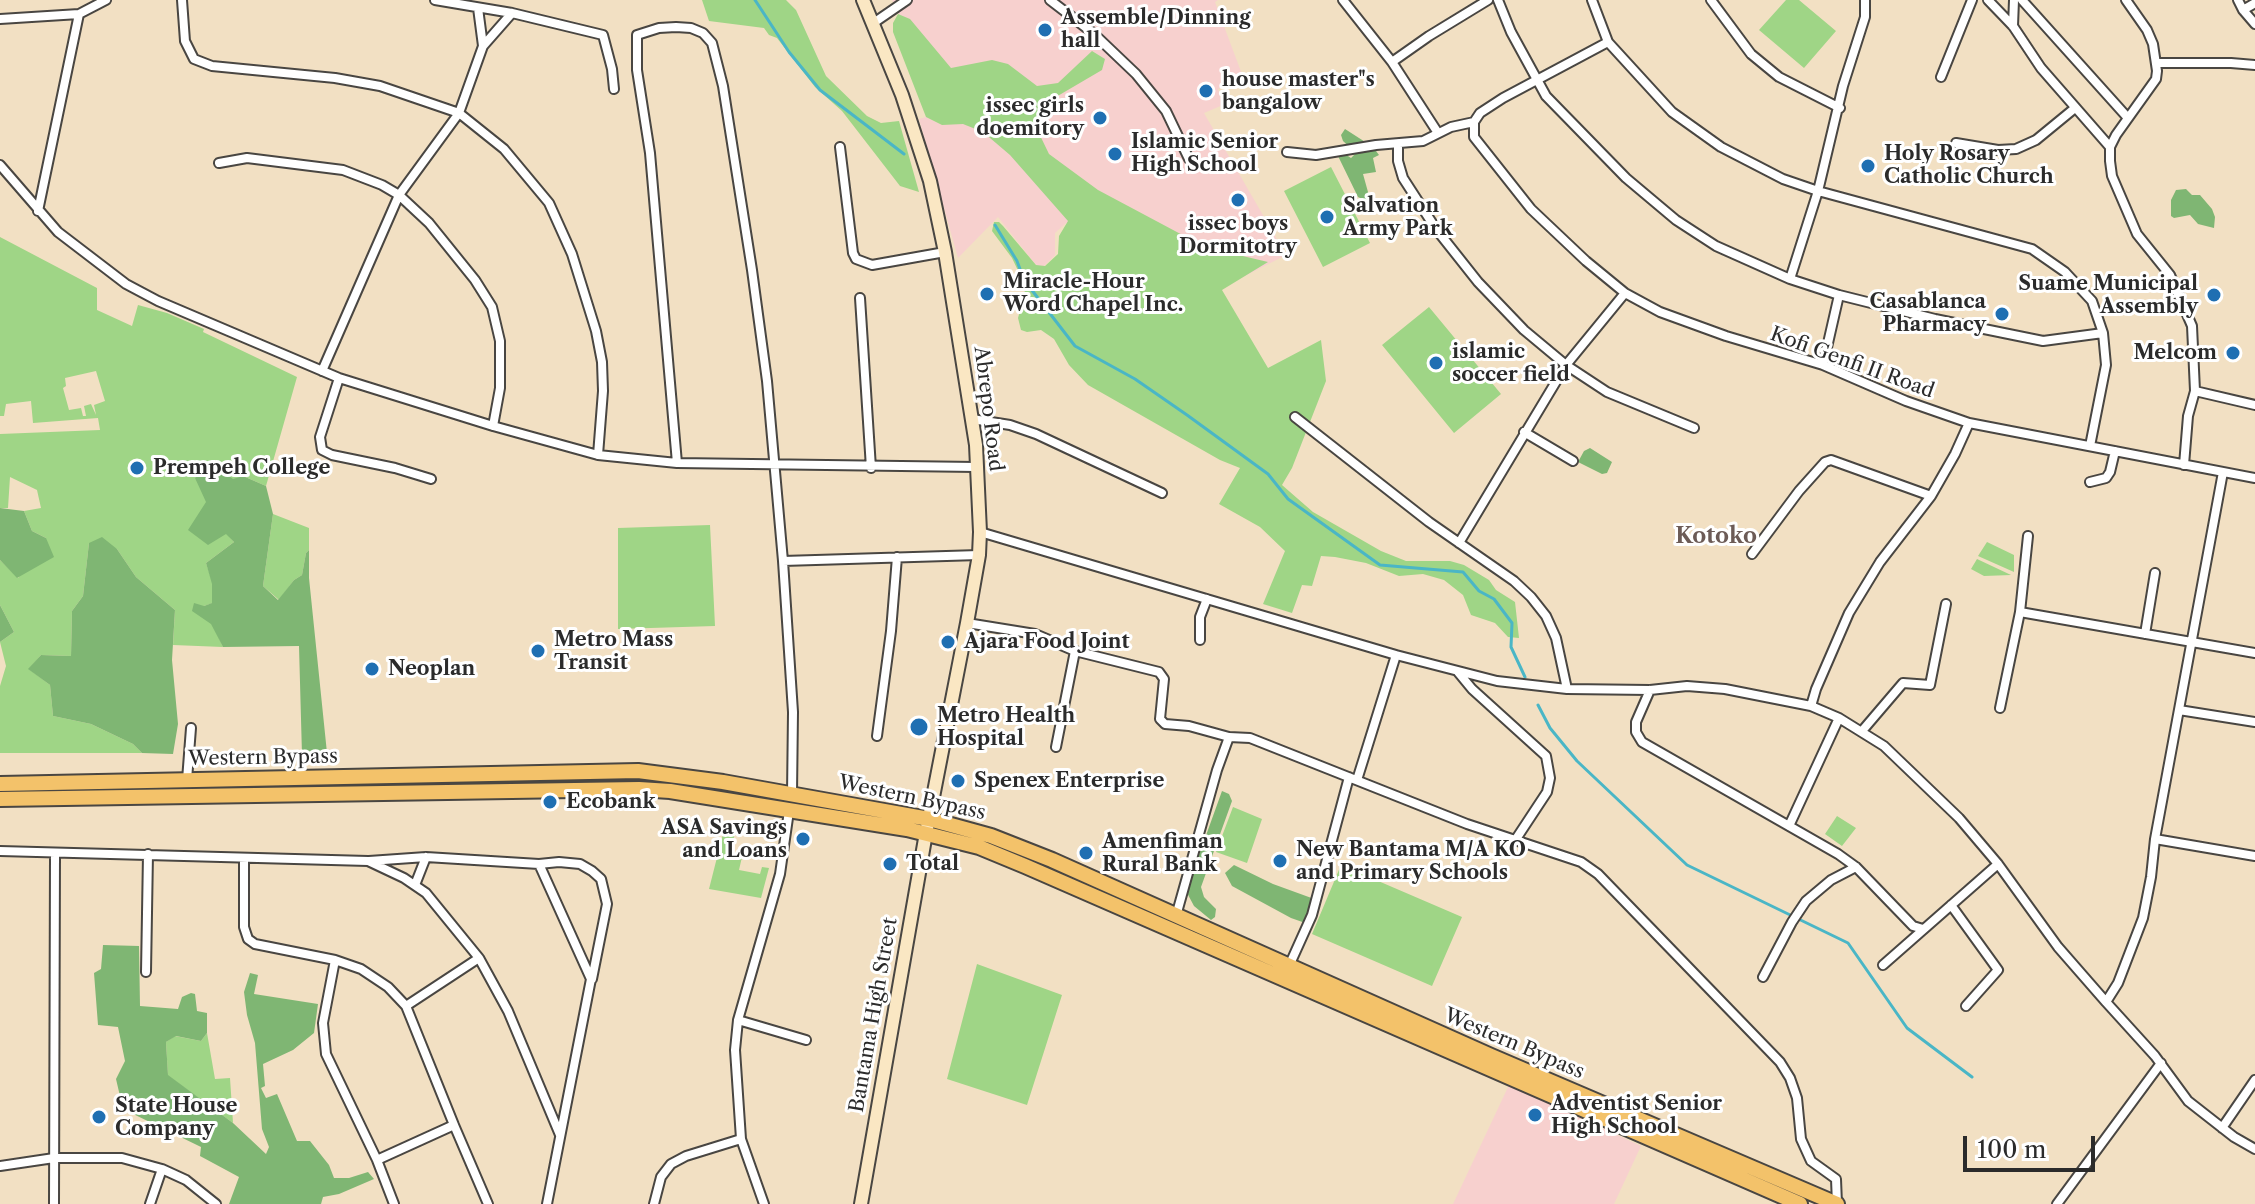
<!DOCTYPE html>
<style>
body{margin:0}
#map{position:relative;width:2255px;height:1204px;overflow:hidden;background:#f2e0c3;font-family:"Libre Caslon Text",serif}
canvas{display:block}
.scale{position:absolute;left:1963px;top:1136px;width:132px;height:36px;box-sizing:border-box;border:4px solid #2b2b2b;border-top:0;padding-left:10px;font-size:24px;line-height:28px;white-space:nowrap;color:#2b2b2b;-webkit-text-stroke:6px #fff;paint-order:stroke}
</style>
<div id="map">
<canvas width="2255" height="1204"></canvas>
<div class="scale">100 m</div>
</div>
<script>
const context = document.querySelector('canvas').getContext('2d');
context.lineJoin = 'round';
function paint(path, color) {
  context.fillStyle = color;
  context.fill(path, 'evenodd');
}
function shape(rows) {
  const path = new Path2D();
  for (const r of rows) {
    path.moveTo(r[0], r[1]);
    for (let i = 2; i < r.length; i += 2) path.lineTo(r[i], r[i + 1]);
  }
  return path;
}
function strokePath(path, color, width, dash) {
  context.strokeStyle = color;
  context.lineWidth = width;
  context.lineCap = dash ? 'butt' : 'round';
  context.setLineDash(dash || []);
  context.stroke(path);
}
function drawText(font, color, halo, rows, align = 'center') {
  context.font = font + ' "Libre Caslon Text",serif';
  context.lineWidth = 6;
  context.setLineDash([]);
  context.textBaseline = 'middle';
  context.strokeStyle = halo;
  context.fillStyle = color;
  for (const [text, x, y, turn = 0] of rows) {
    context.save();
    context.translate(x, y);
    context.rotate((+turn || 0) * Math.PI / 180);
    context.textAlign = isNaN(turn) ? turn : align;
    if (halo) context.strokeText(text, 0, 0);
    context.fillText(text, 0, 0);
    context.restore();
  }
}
const built = shape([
 [892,0,1218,0,1215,2,1243,77,1218,89,1223,105,1204,113,1286,255,1165,317,1066,223,1055,233,1055,255,1040,270,998,217,958,258,919,119,926,117,942,125,902,19],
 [1509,1085,1641,1146,1614,1204,1453,1204]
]);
const green = shape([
 [702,0,786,0,796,10,826,76,867,116,881,123,899,121,919,192,900,186,842,111,815,87,777,38,769,35,764,28,709,21],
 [1786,0,1799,0,1836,31,1804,68,1759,30],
 [898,14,910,19,951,68,992,60,1008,64,1037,86,1058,83,1092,51,1105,59,1102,70,1044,104,1034,123,1049,154,1098,190,1205,247,1268,262,1222,290,1268,368,1321,340,1326,381,1292,468,1282,485,1313,512,1381,551,1406,561,1450,561,1464,565,1489,580,1496,590,1515,602,1519,638,1508,637,1495,623,1471,615,1463,595,1444,580,1423,574,1399,576,1366,563,1335,557,1321,556,1312,586,1302,585,1292,613,1263,604,1285,551,1260,527,1219,504,1240,468,1220,460,1088,385,1069,365,1054,339,1041,330,1027,332,1021,330,1018,318,1025,293,1022,279,1012,258,992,231,994,222,999,222,1003,226,1036,265,1045,266,1058,254,1059,236,1068,221,1010,155,983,132,963,124,942,125,926,117,893,32,893,23],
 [1331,167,1370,243,1323,267,1284,191],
 [0,237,97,288,97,310,132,326,138,305,167,313,204,329,203,332,297,377,266,486,243,476,227,534,234,542,206,563,213,584,213,603,204,606,223,647,173,645,175,610,136,577,117,549,89,543,83,596,72,611,71,656,41,655,29,669,50,685,53,716,91,724,133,744,142,753,0,753,0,686,6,666,0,642,14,632,0,605,0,560,18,578,46,538,32,531,24,511,41,508,37,490,10,477,8,508,0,508,0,434,100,430,98,418,33,423,31,401,6,404,4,416,0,416],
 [96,371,105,401,94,405,96,415,91,404,84,406,86,416,83,416,81,408,69,410,63,388,66,386,65,378],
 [1429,307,1501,394,1454,433,1382,345],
 [273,514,309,528,309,550,306,553,302,575,294,580,279,600,263,586],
 [710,525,715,626,618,629,618,528],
 [1987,542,2014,555,2014,572,1978,556],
 [1977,559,2011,575,1984,576,1971,569],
 [1233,807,1262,819,1247,863,1216,852],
 [1837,816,1856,828,1842,846,1825,834],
 [725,826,736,828,730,855,742,857,739,870,760,874,762,867,769,868,761,898,709,889],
 [1341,865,1462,917,1432,986,1312,934],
 [977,964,1062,995,1027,1105,947,1079],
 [207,1033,215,1079,230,1078,233,1123,168,1076,166,1042,175,1036,201,1041]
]);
const forest = shape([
 [1345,129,1373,147,1379,155,1373,158,1376,172,1363,174,1368,192,1366,201,1358,197,1338,156,1345,154,1351,158,1356,153,1343,141,1341,135],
 [2186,189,2192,195,2200,195,2212,209,2215,217,2214,228,2198,224,2190,215,2174,218,2171,216,2171,200,2176,190],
 [1590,448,1612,462,1607,473,1602,474,1578,462,1584,451],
 [215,465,233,479,243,476,266,486,273,514,263,586,278,600,294,580,302,575,306,553,309,550,309,578,327,753,302,755,299,646,223,647,211,624,192,611,194,603,204,606,212,603,212,584,206,563,234,542,226,534,208,545,188,530,206,502,195,478],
 [0,508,24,511,32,531,46,538,54,557,17,578,0,560],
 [102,537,117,549,136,577,175,610,172,660,178,724,173,754,142,753,133,744,91,724,53,716,50,685,28,669,41,655,71,656,72,611,83,596,89,543],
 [0,605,14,632,0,642],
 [1222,791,1229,794,1232,801,1201,887,1204,897,1216,909,1215,917,1211,920,1194,906,1186,891],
 [1234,865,1273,884,1317,900,1318,909,1316,921,1311,925,1291,918,1232,886,1225,873],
 [103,945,139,946,140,1006,178,1009,182,997,191,993,195,994,197,1011,207,1013,207,1033,201,1041,176,1036,166,1042,168,1075,233,1123,266,1154,269,1147,262,1129,255,1043,247,1015,244,992,250,973,258,975,254,994,318,1004,314,1033,293,1050,263,1064,265,1086,261,1088,266,1098,277,1094,297,1141,310,1141,329,1165,334,1178,349,1178,368,1172,374,1179,339,1194,323,1197,321,1204,229,1204,239,1177,200,1156,201,1147,123,1109,116,1079,125,1061,118,1027,98,1025,94,973,101,969]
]);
const stream = shape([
 [755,0,789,52,820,90,904,154],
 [995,225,1017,261,1024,280,1075,346,1135,379,1187,415,1268,474,1288,499,1380,565,1463,572,1479,591,1494,599,1512,623,1511,647,1525,677],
 [1538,705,1550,728,1577,761,1687,865,1848,943,1907,1028,1972,1077]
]);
const minor = shape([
 [182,0,185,41,194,59,212,66,335,78,380,86,459,113,504,149,549,203,572,254,596,331,602,362,603,391,598,455],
 [435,0,512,13,603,35,612,69,614,89],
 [1050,0,1093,33,1136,74,1166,111,1189,159],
 [1343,0,1392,62,1438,133],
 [1498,0,1511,32,1546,96,1626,178,1676,220,1716,246,1790,279,1839,295,1935,319,2043,341,2103,333],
 [1592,0,1608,42,1672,112,1721,147,1783,179,1818,191,2032,249,2065,272,2092,301,2103,333,2106,365,2090,446],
 [1711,0,1751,54,1779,77,1840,108],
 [1988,0,2013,26,2041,68,2110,147],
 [2022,0,2128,118],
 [2126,0,2147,30,2153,44,2157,71,2156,79,2116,135,2110,147,2110,161,2112,176,2137,234,2170,275,2192,326,2195,391,2188,416,2184,465],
 [2238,0,2243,10,2255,24],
 [478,8,483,46],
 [2243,10,2255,3],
 [0,19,79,14],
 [872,24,907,0],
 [2013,26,2014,0],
 [1392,62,1429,36,1488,0],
 [2158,63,2231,63,2255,65],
 [1941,77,1972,0],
 [1474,122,1474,137,1531,209,1586,261,1625,293,1660,312,1726,336,1823,365,1906,401,1969,423,2255,478],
 [1956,143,1998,150,2016,149,2036,140,2075,108],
 [1398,144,1398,161,1403,178,1436,229,1478,282,1524,330,1566,365,1607,392,1694,428],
 [840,147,853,253,856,259,872,265,945,252],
 [1287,152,1316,155,1376,145,1423,141,1451,127,1474,122,1480,113,1503,98,1608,42],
 [219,163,247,158,343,170,382,185,399,195,429,223,475,280,492,307,500,341,500,388,493,426],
 [0,165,58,232,126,284,158,301,339,378,493,426,598,455,677,463,976,467],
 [38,211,79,14,106,0],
 [1790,279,1818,191,1843,86,1865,17,1865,0],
 [860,298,871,468],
 [1823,365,1839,295],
 [322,371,399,195,459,113,483,46,512,13],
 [339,378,320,437,322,450,332,455,395,468,431,479],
 [2195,391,2255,405],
 [1295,417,1429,522,1514,581,1531,597,1546,616,1556,638,1567,689],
 [972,419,1010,425,1036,434,1162,493],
 [1524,432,1573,461],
 [677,463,650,153,637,70,637,35,659,28,676,27,691,28,703,33,712,43,723,86,752,270,767,381,783,561,793,712,792,794],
 [2223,472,2155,839,2151,877,2143,918,2118,983,2106,1002,2155,1056,2188,1101,2234,1137,2255,1149],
 [2090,482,2106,478,2110,472,2115,451],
 [980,532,1396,655,1497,681,1567,689,1650,690,1687,686,1725,689,1811,706,1816,689,1849,613,1880,562,1931,496,1955,454,1969,423],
 [1459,543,1566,365,1625,293],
 [1752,554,1799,491,1825,462,1831,460,1931,496],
 [783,561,979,555],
 [2020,612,2028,536],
 [967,623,1035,634,1075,651,1159,672,1164,679,1160,719,1165,724,1189,726,1229,737],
 [2145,634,2155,573],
 [1200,640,1200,617,1207,599],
 [1458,672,1472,689,1546,756,1550,778,1547,792,1516,839],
 [1650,690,1636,722,1636,732,1642,742,1838,854,1856,867,1913,926,1923,929],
 [1811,706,1839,718,1884,746,1959,818,1998,864,2058,947,2106,1002],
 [2000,708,2020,612,2255,653],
 [2179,710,2255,722],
 [1862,731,1903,683,1930,685,1946,604],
 [877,736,891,631,897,557],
 [1056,747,1075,651],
 [187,780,191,728],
 [1357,780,1396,655],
 [1789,826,1839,718],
 [2155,839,2255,856],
 [0,851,368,861,404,878,426,893,479,958,508,1011,560,1135],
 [244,858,244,927,248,939,255,944,335,960,361,969,388,987,406,1006,454,1125,488,1204],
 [369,861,426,857,539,864,591,979,547,1204],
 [539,864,559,862,580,864,592,871,601,879,607,904,592,979],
 [415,885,426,857],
 [1951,905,1998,970,1966,1006],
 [1176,916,1217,770,1229,737,1250,738,1467,824,1581,862,1598,874,1780,1062,1790,1078,1797,1098,1801,1139,1811,1161,1836,1179,1837,1204],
 [335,960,323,1023,326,1054,377,1160,394,1204],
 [1883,965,1998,864],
 [1289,966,1312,915,1349,777],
 [146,972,148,854],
 [1763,977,1792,922,1806,901,1831,880,1856,867],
 [406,1006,479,958],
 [738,1020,806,1040],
 [2222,1128,2255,1080],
 [377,1160,454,1125],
 [0,1166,54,1158,122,1158,162,1169,186,1180,216,1204],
 [54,1204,55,854],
 [150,1204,162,1169],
 [654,1204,661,1177,671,1164,686,1156,741,1139],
 [764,1204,741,1139,735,1050,738,1020,780,874,789,811],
 [2057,1204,2161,1063]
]);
const secondary = shape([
 [861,1204,926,833,967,623,979,555,980,532,976,445,945,252,930,181,902,95,863,0]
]);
const trunk = shape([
 [0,784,638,771,723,782,929,819,991,836,1052,860,1491,1056,1837,1204],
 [0,799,639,789,670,791,907,829,979,847,1025,866,1800,1204]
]);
const markers = [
 [1045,30,8,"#1f6fb2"],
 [1206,91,8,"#1f6fb2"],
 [1100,118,8,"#1f6fb2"],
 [1115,154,8,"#1f6fb2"],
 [1868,166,8,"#1f6fb2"],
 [1238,200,8,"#1f6fb2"],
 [1327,217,8,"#1f6fb2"],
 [987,294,8,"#1f6fb2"],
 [2214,295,8,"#1f6fb2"],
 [2002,314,8,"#1f6fb2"],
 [2233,353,8,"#1f6fb2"],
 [1436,363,8,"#1f6fb2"],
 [137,468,8,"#1f6fb2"],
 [948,642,8,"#1f6fb2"],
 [538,651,8,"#1f6fb2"],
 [372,669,8,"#1f6fb2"],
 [919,727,10,"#1f6fb2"],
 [958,781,8,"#1f6fb2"],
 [550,802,8,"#1f6fb2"],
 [803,839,8,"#1f6fb2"],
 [1086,853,8,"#1f6fb2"],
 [1280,861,8,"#1f6fb2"],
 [890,864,8,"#1f6fb2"],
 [1535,1115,8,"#1f6fb2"],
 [99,1117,8,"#1f6fb2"]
];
const poiNames = [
 ["Assemble/Dinning",1061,18],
 ["hall",1061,41],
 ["house master\"s",1222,80],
 ["bangalow",1222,103],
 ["issec girls",1084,106,"right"],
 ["doemitory",1084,129,"right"],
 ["Islamic Senior",1131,142],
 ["High School",1131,165],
 ["Holy Rosary",1884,154],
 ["Catholic Church",1884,177],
 ["Salvation",1343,206],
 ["Army Park",1343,229],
 ["issec boys",1238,224,"center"],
 ["Dormitotry",1238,247,"center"],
 ["Miracle-Hour",1003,282],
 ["Word Chapel Inc.",1003,305],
 ["Suame Municipal",2198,284,"right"],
 ["Assembly",2198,307,"right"],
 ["Casablanca",1986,302,"right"],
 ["Pharmacy",1986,325,"right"],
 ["islamic",1452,352],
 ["soccer field",1452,375],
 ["Melcom",2217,353,"right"],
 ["Prempeh College",153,468],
 ["Metro Mass",554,640],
 ["Transit",554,663],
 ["Ajara Food Joint",964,642],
 ["Neoplan",388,669],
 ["Metro Health",937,716],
 ["Hospital",937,739],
 ["Spenex Enterprise",974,781],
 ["Ecobank",566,802],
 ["ASA Savings",787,828,"right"],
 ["and Loans",787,851,"right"],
 ["Amenfiman",1102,842],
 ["Rural Bank",1102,865],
 ["New Bantama M/A KO",1296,850],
 ["and Primary Schools",1296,873],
 ["Total",906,864],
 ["Adventist Senior",1551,1104],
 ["High School",1551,1127],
 ["State House",115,1106],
 ["Company",115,1129]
];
const streetNames = [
 ["Kofi Genfi II Road",1852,363,20],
 ["Abrepo Road",988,409,83],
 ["Western Bypass",263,758,-1],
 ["Western Bypass",912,798,12],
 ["Bantama High Street",874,1015,-80],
 ["Western Bypass",1514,1044,23]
];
const neighbourhoodNames = [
 ["Kotoko",1716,537]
];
paint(built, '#f7d0ce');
paint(green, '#9fd586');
paint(forest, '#7fb673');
strokePath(stream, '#4ab6c6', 3);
strokePath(minor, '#494642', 12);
strokePath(secondary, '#494642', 16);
strokePath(trunk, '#494642', 18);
strokePath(minor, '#fff', 8);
strokePath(secondary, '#fae7c3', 12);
strokePath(trunk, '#f3c26a', 14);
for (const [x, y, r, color] of markers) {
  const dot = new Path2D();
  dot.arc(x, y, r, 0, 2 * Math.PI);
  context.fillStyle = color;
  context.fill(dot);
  strokePath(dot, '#fff', 3);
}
drawText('bold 20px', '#2b2b2b', '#fff', poiNames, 'left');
drawText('20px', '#2b2b2b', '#fff', streetNames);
drawText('bold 22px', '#6c5b56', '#fff', neighbourhoodNames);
</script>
